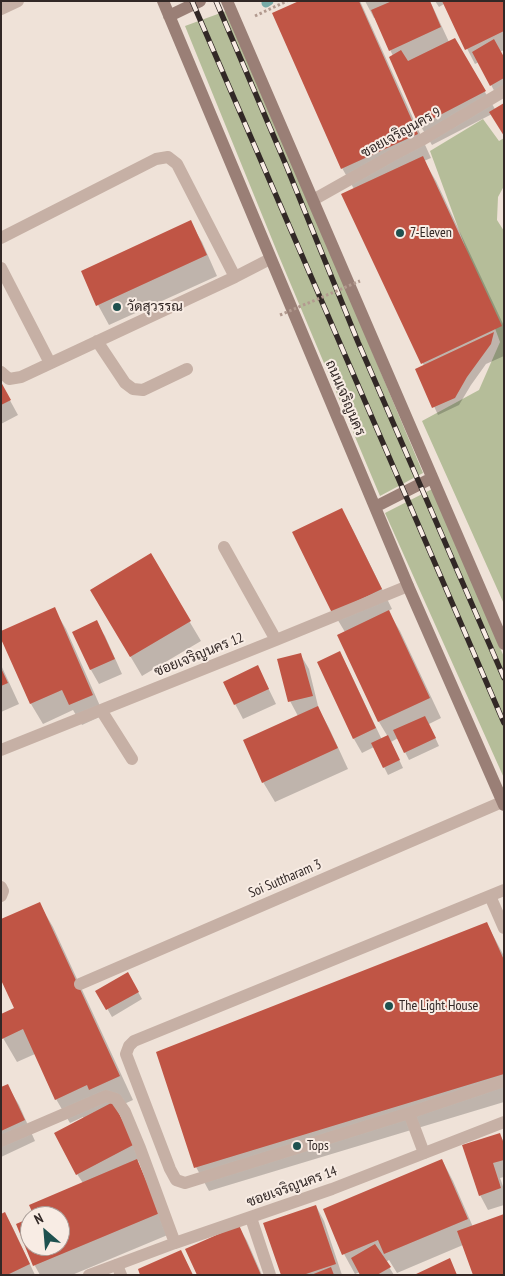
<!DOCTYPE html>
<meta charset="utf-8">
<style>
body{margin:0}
#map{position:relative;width:505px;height:1276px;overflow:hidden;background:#efe2d8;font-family:"PT Sans Narrow",sans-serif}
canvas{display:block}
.frame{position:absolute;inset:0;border:2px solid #322826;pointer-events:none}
.north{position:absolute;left:20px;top:1206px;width:50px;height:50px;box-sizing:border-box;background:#f8ece4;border:1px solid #a99e98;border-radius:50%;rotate:333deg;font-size:14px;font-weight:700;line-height:20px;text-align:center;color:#322826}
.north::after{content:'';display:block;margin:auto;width:18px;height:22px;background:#1e514f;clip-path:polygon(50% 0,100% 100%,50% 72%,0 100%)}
</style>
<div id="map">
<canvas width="505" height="1276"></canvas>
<div class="frame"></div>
<div class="north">N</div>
</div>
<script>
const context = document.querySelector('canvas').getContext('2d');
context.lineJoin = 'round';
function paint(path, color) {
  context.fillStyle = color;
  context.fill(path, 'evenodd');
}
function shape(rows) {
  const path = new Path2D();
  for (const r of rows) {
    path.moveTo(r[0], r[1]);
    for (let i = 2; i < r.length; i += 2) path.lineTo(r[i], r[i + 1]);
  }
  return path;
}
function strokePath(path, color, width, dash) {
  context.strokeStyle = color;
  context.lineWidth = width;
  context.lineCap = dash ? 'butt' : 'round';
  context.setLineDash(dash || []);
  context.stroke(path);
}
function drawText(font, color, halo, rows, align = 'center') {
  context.font = font + ' "PT Sans Narrow",Sarabun,sans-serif';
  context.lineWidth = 4;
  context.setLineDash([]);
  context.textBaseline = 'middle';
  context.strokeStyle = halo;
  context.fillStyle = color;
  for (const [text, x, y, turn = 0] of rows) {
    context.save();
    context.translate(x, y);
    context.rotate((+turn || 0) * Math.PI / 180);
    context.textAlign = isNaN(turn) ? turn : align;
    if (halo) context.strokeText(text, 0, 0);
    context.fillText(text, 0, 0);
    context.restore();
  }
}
const green = shape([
 [226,11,335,263,423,473,380,496,278,254,185,26],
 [483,119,499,141,504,138,504,186,498,197,497,220,504,231,504,604,422,421,479,390,500,342,430,151],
 [432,489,504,657,504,778,385,513]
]);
const shadow = shape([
 [302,1,360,1,431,158,424,161,436,181,504,326,504,356,486,364,471,385,459,405,438,415,417,369,424,366,343,194,354,189,342,168],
 [365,1,430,1,449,42,454,40,495,109,492,114,432,145,420,125,393,56,375,18,374,18],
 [435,1,504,1,504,50,500,52,504,58,504,97,499,100,479,62,475,64,444,4,439,7],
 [190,222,202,242,217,276,109,325,98,305],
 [1,384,18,415,1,424],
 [342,510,353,530,392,609,388,611,400,631,441,718,429,724,439,746,409,760,398,738,391,742,403,768,388,775,374,747,362,753,354,739,339,653,348,668,382,740,388,737,379,722,338,635,345,632,333,612],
 [150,555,201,641,142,676,91,590],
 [54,609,66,629,104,715,82,725,73,710,43,724,31,704,1,636],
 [96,622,105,636,122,674,99,684,91,670],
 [300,654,309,669,319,710,329,728,348,769,275,802,263,782,244,741,298,716,290,701],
 [1,665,19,704,1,712],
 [258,667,276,704,243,719,224,683],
 [39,903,53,927,133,1100,115,1108,143,1159,137,1162,170,1234,72,1275,40,1275,35,1266,17,1225,30,1219,30,1246,60,1246,60,1216,36,1216,83,1183,77,1174,84,1119,83,1117,70,1123,56,1099,35,1054,17,1062,3,1038,16,1009],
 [487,924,504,956,504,1102,209,1191,196,1167],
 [128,974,142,999,112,1017,97,991],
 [7,1085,19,1105,35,1141,1,1157,1,1088],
 [500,1135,504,1142,504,1177,500,1178,504,1189,504,1205,488,1210,480,1195],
 [442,1160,453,1181,473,1227,463,1245,397,1273,389,1260,386,1262,394,1275,361,1275,360,1272,355,1274,344,1254,325,1210],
 [316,1206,324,1221,342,1275,282,1275],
 [5,1214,13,1228,35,1275,1,1275],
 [239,1227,247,1241,262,1275,198,1275]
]);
const stream = shape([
 [266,3,269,1]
]);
const building = shape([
 [299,1,359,1,418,134,341,169,272,13],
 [392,1,430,1,441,27,389,51,371,10],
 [442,1,504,1,504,31,465,50],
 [455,38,486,91,419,126,389,57,401,50,408,61],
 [494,39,504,57,504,78,490,86,472,52],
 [504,103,504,136,489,112],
 [423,156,502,326,421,364,341,194],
 [191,220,207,255,96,306,81,271],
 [494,332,491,344,467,377,455,398,432,408,415,369],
 [1,382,11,400,1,405],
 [342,508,382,589,332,613,292,532],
 [151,553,191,621,130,657,90,590],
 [55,607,93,695,69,705,62,690,30,704,1,639,1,631],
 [389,610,430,698,378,722,337,635],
 [97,620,115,659,90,670,72,632],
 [340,651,376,728,353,739,317,662],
 [301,653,313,696,288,702,277,659],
 [258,665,269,689,234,705,223,682],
 [1,668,8,683,1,686],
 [318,706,338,748,262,783,243,740],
 [425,716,436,738,404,753,393,730],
 [388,735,400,760,383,768,371,743],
 [40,902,120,1076,89,1090,87,1085,55,1100,23,1029,2,1039,1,1038,1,1014,14,1008,1,980,1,919],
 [487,922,504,960,504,1074,194,1168,156,1052],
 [128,972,139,992,106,1010,95,991],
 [8,1084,25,1120,1,1131,1,1087],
 [113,1102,135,1144,76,1175,54,1133],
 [500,1133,504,1144,504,1160,493,1163,501,1188,479,1196,462,1145],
 [137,1159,160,1213,33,1266,16,1224,30,1218,30,1246,60,1246,60,1216,34,1216,29,1205],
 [442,1159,468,1219,384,1254,378,1240,342,1255,323,1209],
 [316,1205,336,1264,303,1275,281,1275,263,1223],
 [5,1212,30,1264,7,1275,1,1275,1,1214],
 [504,1214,504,1275,473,1275,457,1231],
 [239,1225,261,1275,197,1275,185,1249],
 [375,1244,391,1267,377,1275,360,1275,351,1258],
 [181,1250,193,1275,140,1275,138,1269],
 [450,1258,457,1275,414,1275],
 [331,1267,334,1275,311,1275]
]);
const path = shape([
 [255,16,287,1]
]);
const lane = shape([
 [1,238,156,159,168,157,177,164,235,277],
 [1,268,50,363],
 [97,341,125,383,133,389,143,390,187,369],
 [1,372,9,379,21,377,235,277,270,259],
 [504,890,134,1041,129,1046,126,1054,170,1169,176,1180,185,1183,409,1113,504,1081],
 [490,896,504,928],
 [409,1113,424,1153],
 [251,1218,270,1275],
 [117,1265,121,1275]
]);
const street = shape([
 [1,9,18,1],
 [313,200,393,155,420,141,504,91],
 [224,547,276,640],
 [101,710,132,759],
 [1,750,276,640,408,586],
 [1,887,3,891,1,896],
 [80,984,502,802],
 [1,1141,106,1096,116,1099,125,1112,140,1148,175,1243],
 [89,1275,175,1243,332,1189,504,1122]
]);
const secondary = shape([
 [163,1,408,586,504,805],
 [227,1,504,644],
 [169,16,200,1],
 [375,507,432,478]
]);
const rail = shape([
 [192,1,504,723],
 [216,1,286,165,358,342,504,678]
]);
const pathBridge = shape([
 [280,315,360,281]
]);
const markers = [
 [400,233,5,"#1e514f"],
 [117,307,5,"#1e514f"],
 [389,1006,5,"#1e514f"],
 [297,1146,5,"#1e514f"]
];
const streetNames = [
 ["ซอยเจริญนคร 9",401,133,-29],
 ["ถนนเจริญนคร",345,398,67],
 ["ซอยเจริญนคร 12",199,655,-22],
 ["Soi Suttharam 3",285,879,-23],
 ["ซอยเจริญนคร 14",292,1187,-20]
];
const poiNames = [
 ["7-Eleven",410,233],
 ["วัดสุวรรณ",127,307],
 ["The Light House",399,1006],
 ["Tops",307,1146]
];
paint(green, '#b5bd99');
paint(shadow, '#0003');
strokePath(stream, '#78aba7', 9);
paint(building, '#c05545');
strokePath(path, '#b29a8f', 3, [2.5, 2.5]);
strokePath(lane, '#c6b0a5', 12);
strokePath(street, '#c6b0a5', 12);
strokePath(secondary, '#9a7f76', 12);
strokePath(rail, '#322826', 5.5);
strokePath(rail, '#f8ece4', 4, [11]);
strokePath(pathBridge, '#b29a8f', 3, [2.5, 2.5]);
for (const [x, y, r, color] of markers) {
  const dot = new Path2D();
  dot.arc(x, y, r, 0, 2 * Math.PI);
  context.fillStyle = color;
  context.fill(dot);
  strokePath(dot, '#f8ece4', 2);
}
drawText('14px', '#322826', '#f8ece4', streetNames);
drawText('14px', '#322826', '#f8ece4', poiNames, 'left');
</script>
